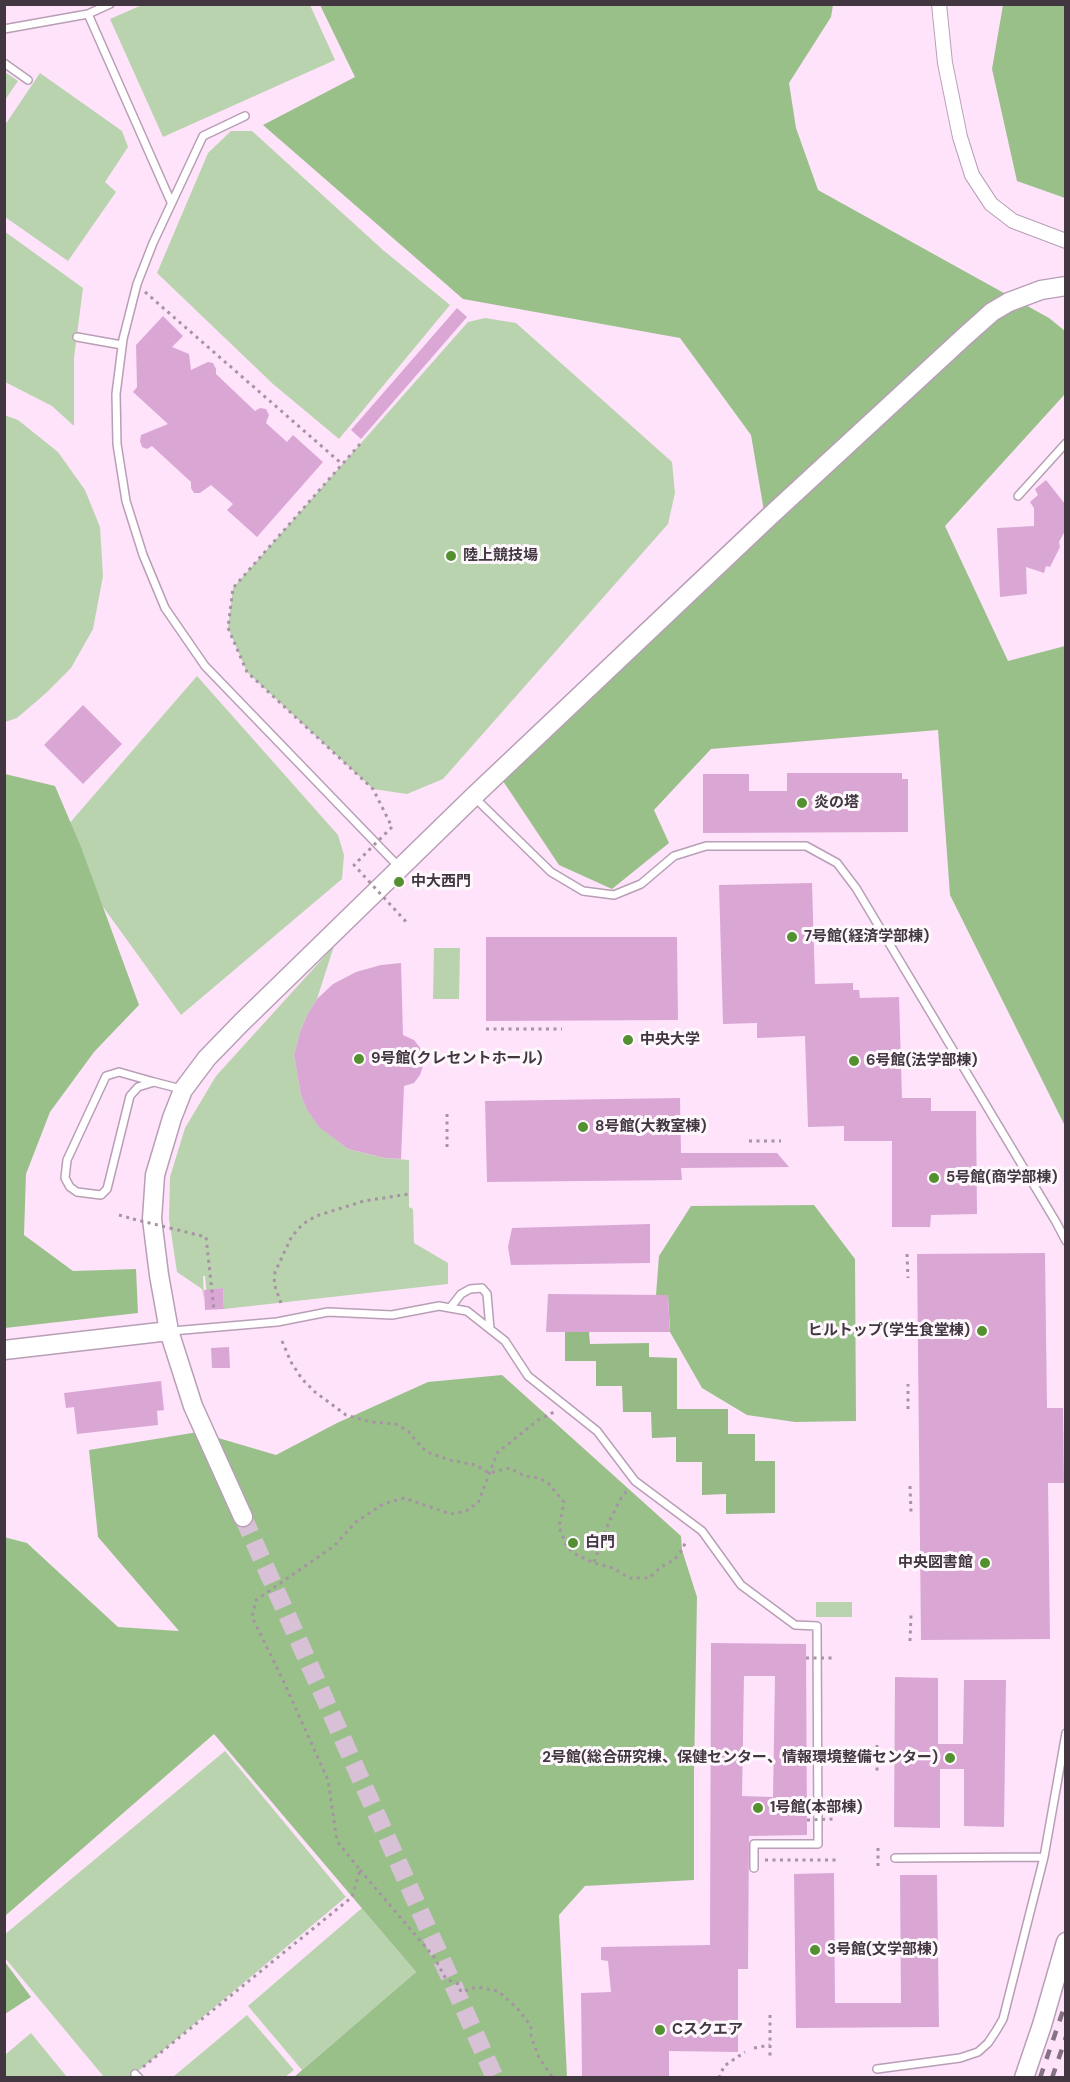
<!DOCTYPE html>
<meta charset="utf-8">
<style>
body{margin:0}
#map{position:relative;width:1070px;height:2082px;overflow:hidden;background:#fee3fb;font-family:"DM Sans",sans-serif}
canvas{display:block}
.frame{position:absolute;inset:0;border:6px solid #423741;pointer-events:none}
</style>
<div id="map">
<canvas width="1070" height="2082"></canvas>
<div class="frame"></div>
</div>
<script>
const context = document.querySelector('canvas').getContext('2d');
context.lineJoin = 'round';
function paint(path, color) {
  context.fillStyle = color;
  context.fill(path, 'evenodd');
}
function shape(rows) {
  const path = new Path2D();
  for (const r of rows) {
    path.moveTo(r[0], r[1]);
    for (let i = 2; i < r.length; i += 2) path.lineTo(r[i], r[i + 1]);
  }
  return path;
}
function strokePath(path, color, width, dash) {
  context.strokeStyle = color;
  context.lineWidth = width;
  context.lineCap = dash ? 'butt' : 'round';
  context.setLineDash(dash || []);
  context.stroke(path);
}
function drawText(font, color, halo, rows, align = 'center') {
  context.font = font + ' "DM Sans","Noto Sans JP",sans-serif';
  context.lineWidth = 6;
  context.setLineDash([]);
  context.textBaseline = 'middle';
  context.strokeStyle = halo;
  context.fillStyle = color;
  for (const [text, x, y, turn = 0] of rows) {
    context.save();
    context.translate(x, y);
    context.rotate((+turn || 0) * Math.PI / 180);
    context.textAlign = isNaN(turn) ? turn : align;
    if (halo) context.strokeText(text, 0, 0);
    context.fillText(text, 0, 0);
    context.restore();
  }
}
const green = shape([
 [142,5,310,5,335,60,163,137,110,19],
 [5,72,18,81,5,100],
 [40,73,122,131,128,147,105,182,116,192,68,261,5,217,5,125],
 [231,131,252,131,383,250,450,305,339,439,273,384,157,273,208,153],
 [4,231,83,288,74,358,74,426,52,406,5,382],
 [485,318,516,323,672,462,675,493,668,524,443,779,407,794,373,789,247,672,228,628,233,588,468,322],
 [4,415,18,420,58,452,85,490,100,527,103,576,93,629,71,668,45,694,17,718,5,722],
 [197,676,338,835,344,855,342,879,181,1015,55,840],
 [334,946,317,999,308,1013,300,1032,294,1055,301,1095,307,1110,319,1126,348,1149,385,1158,409,1160,409,1207,413,1209,414,1243,448,1263,448,1284,224,1309,223,1288,216,1289,217,1296,207,1297,205,1276,203,1276,204,1299,202,1289,177,1272,169,1219,170,1177,185,1128,216,1076],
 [434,948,460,948,459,999,433,999],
 [816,1602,852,1602,852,1617,816,1617],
 [225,1751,346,1897,131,2077,104,2077,5,1958,4,1935],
 [362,1908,416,1972,302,2070,248,2006],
 [247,2015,294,2070,285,2077,173,2077],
 [31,2033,67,2077,5,2077,5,2055]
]);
const forest = shape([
 [320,5,833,5,831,17,789,83,796,128,818,190,1049,318,1065,331,1065,394,945,526,1008,661,1065,646,1065,1126,950,895,938,730,711,749,654,810,669,843,612,889,559,865,501,778,765,517,751,435,680,338,463,299,263,125,355,77],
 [1003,5,1065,5,1065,198,1017,181,992,69],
 [5,774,55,786,81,847,139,1005,94,1052,50,1112,26,1174,24,1235,73,1271,136,1269,138,1313,5,1328],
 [814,1205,855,1259,856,1421,795,1422,747,1415,702,1388,670,1332,668,1295,656,1295,659,1256,691,1206],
 [502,1375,681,1536,682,1550,697,1597,694,1774,694,1880,585,1886,559,1915,567,2077,294,2077,416,1972,214,1734,5,1916,4,1537,27,1543,118,1627,179,1631,98,1537,89,1450,198,1432,276,1455,337,1423,428,1382],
 [5,1962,31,1997,5,2014]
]);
const water = shape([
 [565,1332,589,1332,590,1344,649,1343,649,1357,677,1358,677,1409,728,1409,728,1434,755,1434,755,1461,775,1461,775,1513,726,1514,726,1494,702,1495,702,1462,676,1462,676,1437,652,1438,651,1412,623,1412,622,1386,596,1386,596,1361,565,1361]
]);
const building = shape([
 [457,308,467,317,361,439,351,430],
 [163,316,183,336,172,347,189,354,191,370,208,362,213,363,216,369,216,374,255,411,260,408,266,409,269,415,266,423,287,442,293,435,323,462,257,537,227,510,233,504,211,485,200,493,194,493,191,488,191,482,152,446,147,449,142,447,140,441,141,435,168,424,133,392,137,387,136,345],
 [1046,480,1065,504,1065,531,1059,542,1060,547,1050,567,1046,566,1044,573,1026,567,1027,594,1000,597,997,528,1034,526,1034,508,1030,502,1038,495,1035,489],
 [83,705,122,744,83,784,44,745],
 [787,773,902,773,902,779,908,779,908,832,703,833,703,774,749,774,749,791,787,791],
 [812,883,815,984,853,983,853,990,859,990,860,998,899,997,902,1098,931,1098,931,1111,976,1111,977,1214,931,1215,930,1227,892,1227,892,1141,844,1141,844,1126,808,1127,805,1036,757,1038,757,1023,723,1024,719,885],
 [486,937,677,937,678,1020,486,1021],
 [401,963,403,1035,414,1040,422,1050,424,1063,420,1075,414,1083,404,1086,401,1159,385,1158,348,1149,319,1127,307,1110,301,1095,294,1055,300,1032,308,1013,317,999,333,984,356,972,381,965],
 [680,1098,681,1153,777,1153,789,1167,681,1168,682,1180,487,1182,485,1101],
 [650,1224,650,1263,511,1265,508,1247,512,1228],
 [1045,1253,1047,1408,1063,1408,1064,1483,1048,1483,1050,1639,921,1640,917,1254],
 [223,1288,224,1309,205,1310,204,1290],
 [548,1294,668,1295,670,1332,546,1332],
 [229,1347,230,1368,212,1368,211,1348],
 [161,1381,164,1410,157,1411,158,1425,77,1434,74,1407,66,1408,64,1393],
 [711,1643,806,1644,807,1835,749,1836,748,1969,738,1969,738,2052,669,2051,669,2078,582,2077,581,1993,611,1992,608,1961,601,1960,601,1947,710,1945],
 [744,1676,775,1676,773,1797,742,1796],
 [895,1677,938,1678,938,1744,963,1744,964,1680,1006,1680,1004,1827,964,1826,964,1769,940,1769,940,1828,894,1827],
 [834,1873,835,2003,901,2003,900,1875,937,1875,939,2027,796,2028,794,1874]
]);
const secondaryTunnel = shape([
 [243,1517,495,2078]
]);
const path = shape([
 [145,292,342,464],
 [360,444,233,588,228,628,247,672,373,789,392,827],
 [486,1029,562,1029],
 [447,1114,447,1149],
 [749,1141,781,1141],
 [119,1215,133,1219],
 [170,1228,206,1237,214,1310],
 [907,1254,908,1278],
 [281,1303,274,1284,275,1272,292,1236,303,1224,316,1216,364,1201,409,1194],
 [282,1341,291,1362,302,1379,315,1392,346,1415,371,1422,396,1424,408,1431,416,1441,427,1452,449,1460,476,1465,489,1473,510,1468,524,1476,539,1478,548,1483,564,1502,559,1527,567,1547,577,1555,594,1563,613,1568,629,1578,649,1578,661,1567,674,1560,682,1550,686,1541],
 [908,1409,908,1384],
 [910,1486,911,1512],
 [594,1562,609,1522,622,1496,628,1490],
 [910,1641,911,1615],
 [877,1745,877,1771],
 [765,1860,838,1860],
 [878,1866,878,1846],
 [360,1870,434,1957,446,1979,458,1984,461,1992,477,1987,498,1991,517,2008,531,2026,531,2036,539,2058,553,2078],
 [770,2015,770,2057],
 [754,2048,770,2045],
 [143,2067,352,1897,360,1870,337,1841,328,1780,282,1678,252,1617,256,1600,334,1546,356,1522,383,1504,404,1498,451,1514,466,1511,478,1503,497,1453,538,1420,556,1411],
 [719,2078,724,2066,745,2052]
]);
const lane = shape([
 [88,14,171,202],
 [4,29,88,14,110,4],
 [4,63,28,80],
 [245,116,203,136,153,243,137,284,123,339,116,394,117,444,126,501,143,555,165,608,205,666,400,868],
 [77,337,122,345],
 [1018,496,1066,443],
 [475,798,551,872,583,891,614,895,641,884,674,856,706,846,806,846,837,863,856,888,1056,1222,1066,1241],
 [154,1082,138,1087,130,1096,107,1189,101,1195,77,1192,70,1187,65,1178,67,1160,106,1076,119,1072,154,1082,181,1089],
 [450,1308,461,1294,470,1289,482,1288,487,1294,490,1329],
 [172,1331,277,1322,328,1312,392,1315,439,1306,467,1311,505,1341,528,1376,597,1431,635,1481,702,1531,741,1585,795,1625,817,1626,818,1844,754,1844,754,1868],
 [895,1858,1044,1857],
 [877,2069,960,2058,978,2052,988,2043,996,2031,1003,2019,1044,1857,1066,1733],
 [135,2074,139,2078]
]);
const street = shape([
 [939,4,945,63,960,137,972,175,991,204,1013,221,1066,241]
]);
const secondary = shape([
 [4,1350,169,1331],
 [243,1517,193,1406,169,1331,159,1275,152,1219,155,1175,172,1118,183,1090,207,1058,242,1022,474,796,770,516,964,337,992,312,1009,302,1041,290,1066,286],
 [1024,2078,1042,2025,1066,1942]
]);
const rail = shape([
 [1040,2078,1066,2002],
 [1052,2078,1066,2037]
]);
const pathBridge = shape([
 [392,827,354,865,409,925],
 [133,1219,170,1228],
 [806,1658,833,1658],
 [807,1820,834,1819]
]);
const markers = [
 [451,556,6,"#539030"],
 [802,803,6,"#539030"],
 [399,882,6,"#539030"],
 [792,937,6,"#539030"],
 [628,1040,6,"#539030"],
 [359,1059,6,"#539030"],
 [854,1061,6,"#539030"],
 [583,1127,6,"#539030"],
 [934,1178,6,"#539030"],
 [982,1331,6,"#539030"],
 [573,1543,6,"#539030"],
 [985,1563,6,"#539030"],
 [950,1758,6,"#539030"],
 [758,1808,6,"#539030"],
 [815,1950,6,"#539030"],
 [660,2030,6,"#539030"]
];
const poiNames = [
 ["陸上競技場",463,556],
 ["炎の塔",814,803],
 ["中大西門",411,882],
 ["7号館(経済学部棟)",804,937],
 ["中央大学",640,1040],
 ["9号館(クレセントホール)",371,1059],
 ["6号館(法学部棟)",866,1061],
 ["8号館(大教室棟)",595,1127],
 ["5号館(商学部棟)",946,1178],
 ["ヒルトップ(学生食堂棟)",970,1331,"right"],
 ["白門",585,1543],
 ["中央図書館",973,1563,"right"],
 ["2号館(総合研究棟、保健センター、情報環境整備センター)",938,1758,"right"],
 ["1号館(本部棟)",770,1808],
 ["3号館(文学部棟)",827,1950],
 ["Cスクエア",672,2030]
];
paint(green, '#bad3af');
paint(forest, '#9ac08a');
paint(water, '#95ba85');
paint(building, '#daa7d5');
strokePath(secondaryTunnel, '#d8c1d6', 18, [18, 9]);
strokePath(lane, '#b89fb6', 10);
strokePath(street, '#b89fb6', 16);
strokePath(secondary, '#b89fb6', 21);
strokePath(path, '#a693a4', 3, [3, 4.5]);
strokePath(lane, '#fff', 7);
strokePath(street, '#fff', 14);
strokePath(secondary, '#fff', 18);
strokePath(rail, '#847382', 4.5, [10, 10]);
strokePath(pathBridge, '#a693a4', 3, [3, 4.5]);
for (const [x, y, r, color] of markers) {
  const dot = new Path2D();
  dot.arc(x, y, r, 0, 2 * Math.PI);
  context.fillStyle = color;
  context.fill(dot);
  strokePath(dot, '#fef8fd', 2);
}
drawText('bold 15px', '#423741', '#fef8fd', poiNames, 'left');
</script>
